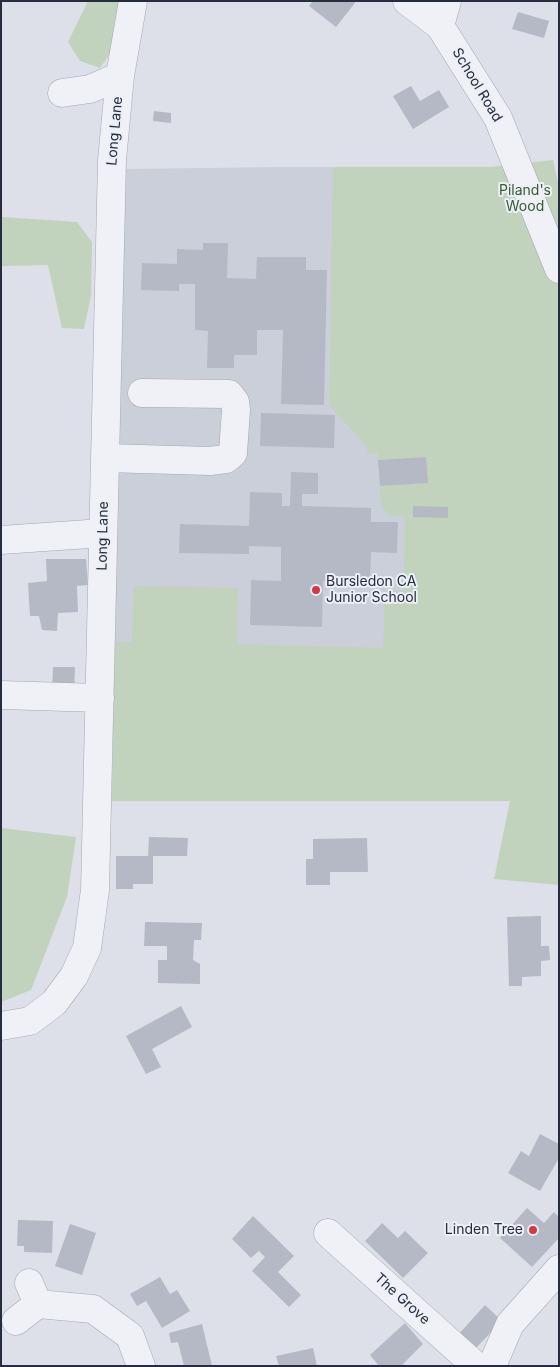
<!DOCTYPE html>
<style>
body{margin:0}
#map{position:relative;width:560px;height:1367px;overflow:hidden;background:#dde0e8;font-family:Inter,sans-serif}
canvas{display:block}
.frame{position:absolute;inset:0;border:2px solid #252d3f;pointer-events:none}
</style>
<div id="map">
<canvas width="560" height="1367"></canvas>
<div class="frame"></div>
</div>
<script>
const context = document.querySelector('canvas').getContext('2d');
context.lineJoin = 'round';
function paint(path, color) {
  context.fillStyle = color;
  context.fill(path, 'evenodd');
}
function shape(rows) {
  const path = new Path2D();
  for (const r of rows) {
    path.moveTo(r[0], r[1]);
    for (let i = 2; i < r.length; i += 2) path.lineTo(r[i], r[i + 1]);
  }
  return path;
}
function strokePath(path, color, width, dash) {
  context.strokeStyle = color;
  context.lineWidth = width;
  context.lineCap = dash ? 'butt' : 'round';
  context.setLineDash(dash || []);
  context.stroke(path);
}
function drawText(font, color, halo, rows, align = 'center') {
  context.font = font + ' Inter,sans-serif';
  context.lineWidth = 4;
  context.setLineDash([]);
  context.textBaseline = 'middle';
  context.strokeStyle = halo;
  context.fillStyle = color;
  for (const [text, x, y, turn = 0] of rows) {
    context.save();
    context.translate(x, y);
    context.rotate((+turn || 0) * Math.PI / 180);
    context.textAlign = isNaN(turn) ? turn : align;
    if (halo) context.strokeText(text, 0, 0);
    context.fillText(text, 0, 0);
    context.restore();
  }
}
const built = shape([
 [282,167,490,167,551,688,112,801,124,169]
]);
const green = shape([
 [88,1,119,1,114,48,100,68,80,61,68,42],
 [553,160,559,187,559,885,494,879,510,801,112,801,115,642,132,642,134,586,238,588,237,644,383,648,385,591,404,591,405,517,391,516,381,506,380,486,427,483,378,460,378,453,367,453,367,446,329,405,333,167,490,167],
 [1,217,77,222,92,242,91,295,84,329,62,328,48,265,1,266],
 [1,828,76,837,67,897,31,990,1,1002]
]);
const building = shape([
 [313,1,353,1,355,3,336,27,309,6],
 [518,12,549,21,544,38,512,29],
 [411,86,420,101,439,90,449,107,413,129,393,96],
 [154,111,171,113,171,123,153,121],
 [203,243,228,243,227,278,256,279,257,257,306,257,306,270,327,270,324,405,281,404,283,330,257,330,257,355,234,355,234,368,207,368,208,331,195,330,195,284,179,284,179,291,141,290,142,263,177,264,177,249,203,250],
 [261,413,335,415,334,448,260,446],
 [426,457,428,483,380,486,378,460],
 [291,472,318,473,318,494,302,494,302,506,371,508,371,522,398,522,397,553,371,552,370,582,323,581,322,627,250,625,251,580,281,581,281,547,249,546,249,554,179,553,180,524,249,526,250,492,282,493,282,506,290,506],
 [413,506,448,507,448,518,413,517],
 [46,559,86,559,88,585,77,586,78,612,58,613,57,631,42,630,39,616,30,616,28,583,47,581],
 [53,667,75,667,74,694,52,694],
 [149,837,188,838,187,856,153,856,153,884,133,884,133,889,116,889,116,856,148,856],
 [367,838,368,872,330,872,330,885,306,885,306,859,313,859,313,839],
 [541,916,541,946,549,946,550,960,541,961,541,976,522,977,522,986,509,986,507,917],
 [145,922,202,923,201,940,194,940,193,960,200,964,200,984,158,983,158,960,167,960,167,946,144,946],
 [181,1006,192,1027,152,1049,161,1067,146,1074,126,1036],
 [540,1134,559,1144,559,1158,540,1191,508,1173,521,1151,529,1156],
 [527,1208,544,1223,554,1212,559,1217,559,1238,532,1267,500,1238],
 [253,1216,294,1256,278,1272,301,1295,289,1307,252,1271,265,1257,259,1251,251,1258,232,1239],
 [18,1220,53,1221,52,1253,24,1252,24,1246,17,1246],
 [382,1223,398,1238,405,1231,428,1253,403,1278,365,1241],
 [70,1224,96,1233,82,1275,55,1266],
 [160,1277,170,1294,177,1290,190,1311,162,1328,146,1301,137,1306,130,1294],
 [485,1305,502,1321,473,1351,457,1336],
 [405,1323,423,1344,401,1366,379,1366,370,1355],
 [202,1324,212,1366,184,1366,178,1342,171,1343,169,1333],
 [313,1348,317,1366,279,1366,276,1356]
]);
const minor = shape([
 [407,1,440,26,498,118,559,269],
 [440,26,447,1],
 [62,93,90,89,120,76],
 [105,458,210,461,226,459,233,453,236,410,235,402,229,394,142,393],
 [1,540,103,533],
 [1,695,100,698],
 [1,1026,30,1021,54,1003,74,976,87,948,95,890,112,160,120,76,133,1],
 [328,1233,476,1366],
 [29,1283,38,1304],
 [16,1321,38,1304,93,1309,130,1336,141,1366],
 [492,1366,510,1324,559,1269]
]);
const markers = [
 [316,590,5,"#d63843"],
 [533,1230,5,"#d63843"]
];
const streetNames = [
 ["School Road",477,85,59],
 ["Long Lane",115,131,-85],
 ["Long Lane",103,536,-89],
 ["The Grove",402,1299,42]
];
const parkNames = [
 ["Piland's",525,191],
 ["Wood",525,207]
];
const poiNames = [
 ["Bursledon CA",326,582],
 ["Junior School",326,598],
 ["Linden Tree",523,1230,"right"]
];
paint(built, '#cbcfda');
paint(green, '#c1d2bd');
paint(building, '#b4b9c5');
strokePath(minor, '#a2a7b2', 29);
strokePath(minor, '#f0f1f6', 28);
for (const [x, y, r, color] of markers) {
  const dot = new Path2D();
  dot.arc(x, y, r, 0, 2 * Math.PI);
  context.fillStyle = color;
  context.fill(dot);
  strokePath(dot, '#eceff5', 2);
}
drawText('14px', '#252d3f', '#eceff5', streetNames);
drawText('14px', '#365c32', '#eceff5', parkNames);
drawText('14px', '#252d3f', '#eceff5', poiNames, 'left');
</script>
